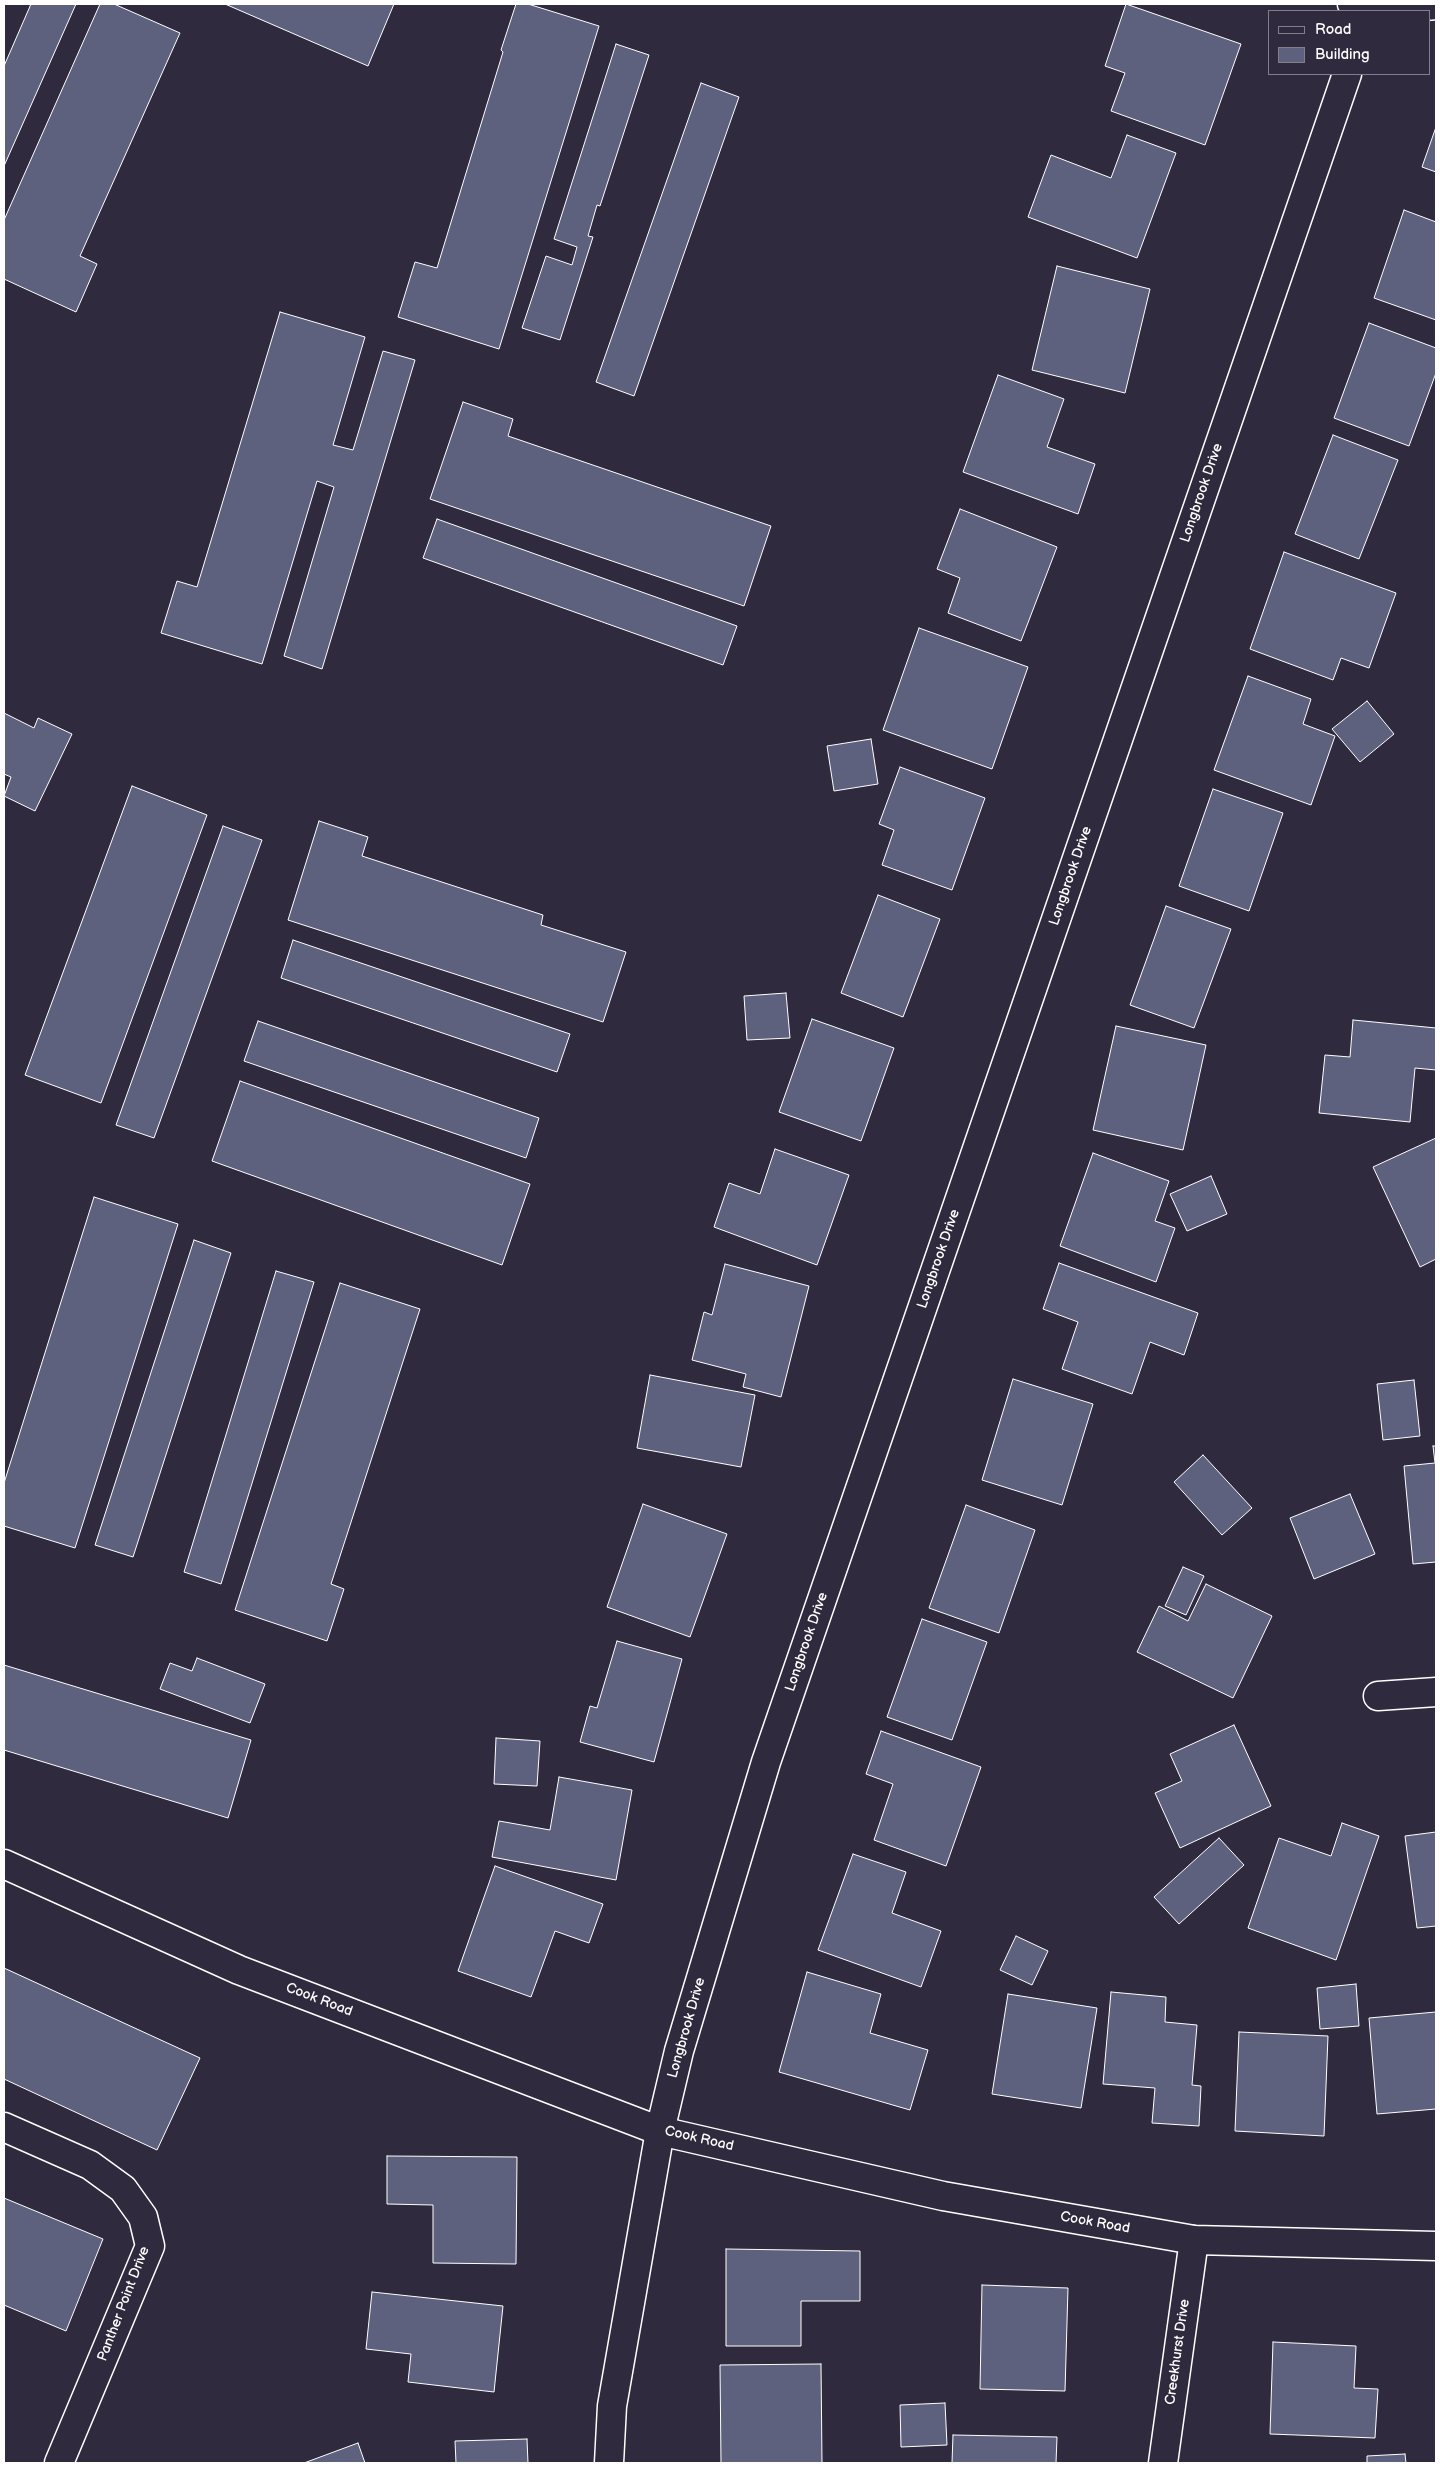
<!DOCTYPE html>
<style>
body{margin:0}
#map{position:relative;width:1440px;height:2467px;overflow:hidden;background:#2f2a3d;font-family:"Balsamiq Sans",sans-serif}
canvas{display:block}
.frame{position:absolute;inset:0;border:5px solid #fff;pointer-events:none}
.legend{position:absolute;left:1268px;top:10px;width:162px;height:65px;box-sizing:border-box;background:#2f2a3d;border:1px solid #827f8b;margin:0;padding:6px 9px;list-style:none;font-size:15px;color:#fff}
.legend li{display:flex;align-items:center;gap:10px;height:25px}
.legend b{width:25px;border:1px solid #827f8b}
</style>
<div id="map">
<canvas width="1440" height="2467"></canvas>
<div class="frame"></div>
<ul class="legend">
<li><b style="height:6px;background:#2f2a3d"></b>Road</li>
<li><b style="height:14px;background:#5e617e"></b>Building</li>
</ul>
</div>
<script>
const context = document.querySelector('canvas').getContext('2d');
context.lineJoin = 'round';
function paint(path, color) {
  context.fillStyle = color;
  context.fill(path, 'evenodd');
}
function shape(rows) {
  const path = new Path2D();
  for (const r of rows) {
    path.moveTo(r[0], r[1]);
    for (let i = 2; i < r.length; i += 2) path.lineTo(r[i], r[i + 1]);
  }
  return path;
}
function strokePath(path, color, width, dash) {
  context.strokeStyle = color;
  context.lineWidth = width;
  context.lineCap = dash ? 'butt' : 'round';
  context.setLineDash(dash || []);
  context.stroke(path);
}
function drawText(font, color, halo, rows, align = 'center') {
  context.font = font + ' "Balsamiq Sans",sans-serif';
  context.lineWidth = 4;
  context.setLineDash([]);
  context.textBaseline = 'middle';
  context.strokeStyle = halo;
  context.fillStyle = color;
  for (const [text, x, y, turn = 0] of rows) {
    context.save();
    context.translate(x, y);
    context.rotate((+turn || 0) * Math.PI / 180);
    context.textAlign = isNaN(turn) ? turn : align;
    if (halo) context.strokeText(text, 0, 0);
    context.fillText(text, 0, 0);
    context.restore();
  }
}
const building = shape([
 [31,4,76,4,4,166,4,66,31,4],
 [100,4,114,4,180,33,80,256,97,264,76,312,4,279,4,220,100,4],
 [225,4,394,4,368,66,225,4],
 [516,4,528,4,599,26,499,349,398,317,415,262,437,268,503,52,501,50,516,4],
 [1126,4,1241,44,1205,145,1111,111,1125,73,1105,66,1126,4],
 [616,44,649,55,600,206,597,205,588,236,593,237,560,340,522,328,546,256,572,265,577,247,554,239,616,44],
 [701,83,739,97,634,396,596,382,701,83],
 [1436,127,1436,172,1422,167,1436,127],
 [1127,135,1176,153,1137,258,1028,217,1051,155,1111,178,1127,135],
 [1404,210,1436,222,1436,320,1374,298,1404,210],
 [1057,266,1150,289,1125,393,1032,370,1057,266],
 [280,312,365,337,333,445,353,450,383,351,415,360,322,669,284,656,334,487,317,481,262,664,161,633,177,581,197,587,280,312],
 [1369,323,1436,348,1436,373,1409,446,1334,418,1369,323],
 [998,375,1064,399,1047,447,1095,464,1078,514,963,472,998,375],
 [463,402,513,419,508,436,771,526,744,606,430,499,463,402],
 [1333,435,1398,460,1359,559,1295,534,1333,435],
 [960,509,1057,547,1021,641,948,613,960,578,937,569,960,509],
 [437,519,737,626,723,665,423,558,437,519],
 [1284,552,1396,593,1369,668,1341,658,1333,680,1250,649,1284,552],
 [919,628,1028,667,992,769,883,730,919,628],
 [1248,676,1311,699,1303,724,1335,736,1311,805,1214,770,1248,676],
 [1367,701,1394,734,1360,762,1332,729,1367,701],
 [4,713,34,728,38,718,72,734,35,811,4,796,11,777,4,774,4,713],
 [871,739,878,784,834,791,827,746,871,739],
 [900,767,985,798,952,890,882,865,894,830,879,824,900,767],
 [132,786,207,815,101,1103,25,1075,132,786],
 [1213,789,1283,813,1249,911,1179,886,1213,789],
 [319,821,368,837,362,856,543,915,541,925,626,952,603,1022,288,920,319,821],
 [223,826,262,840,154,1138,116,1125,223,826],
 [878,895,940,919,903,1017,841,993,878,895],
 [1166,906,1231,929,1194,1028,1130,1005,1166,906],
 [293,940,570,1034,557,1072,281,978,293,940],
 [786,993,790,1038,747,1040,744,996,786,993],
 [812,1019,894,1048,861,1141,779,1112,812,1019],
 [1353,1020,1436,1028,1436,1070,1415,1068,1410,1122,1319,1113,1325,1055,1350,1057,1353,1020],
 [258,1021,539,1118,526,1158,244,1061,258,1021],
 [1116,1026,1206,1045,1183,1150,1093,1130,1116,1026],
 [240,1081,530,1184,502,1265,212,1161,240,1081],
 [1436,1138,1436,1259,1420,1267,1373,1167,1436,1138],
 [775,1149,849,1175,817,1265,714,1227,729,1183,760,1194,775,1149],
 [1093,1153,1169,1181,1155,1221,1175,1228,1156,1282,1060,1246,1093,1153],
 [1211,1176,1227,1214,1187,1231,1170,1194,1211,1176],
 [94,1197,178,1224,75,1548,4,1526,4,1483,94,1197],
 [194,1240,231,1253,133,1557,95,1545,194,1240],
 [1059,1263,1198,1313,1184,1355,1150,1342,1132,1394,1062,1369,1078,1322,1043,1309,1059,1263],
 [725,1264,809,1286,781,1397,743,1387,746,1374,692,1360,704,1312,712,1315,725,1264],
 [276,1271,314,1282,221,1584,184,1572,276,1271],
 [340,1283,420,1309,331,1584,344,1589,327,1641,235,1610,340,1283],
 [650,1375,755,1395,741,1467,637,1448,650,1375],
 [1013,1379,1093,1404,1062,1505,982,1480,1013,1379],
 [1414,1380,1420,1436,1383,1440,1377,1384,1414,1380],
 [1433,1446,1436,1446,1436,1562,1413,1564,1404,1466,1435,1463,1433,1446],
 [1203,1455,1252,1508,1222,1535,1174,1482,1203,1455],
 [1350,1494,1375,1554,1314,1579,1290,1518,1350,1494],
 [643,1504,727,1534,690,1637,607,1607,643,1504],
 [966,1505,1035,1530,999,1633,929,1608,966,1505],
 [1183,1567,1204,1576,1186,1615,1165,1606,1183,1567],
 [1206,1584,1272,1616,1233,1698,1137,1652,1159,1606,1188,1621,1206,1584],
 [922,1619,987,1642,952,1740,887,1717,922,1619],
 [617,1641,682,1659,654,1762,580,1742,590,1706,597,1708,617,1641],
 [197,1658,265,1684,250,1723,160,1689,170,1663,192,1671,197,1658],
 [4,1665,251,1740,228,1818,4,1750,4,1665],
 [1234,1725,1271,1806,1180,1848,1155,1793,1182,1781,1170,1754,1234,1725],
 [881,1731,981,1767,946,1866,874,1840,893,1784,866,1774,881,1731],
 [496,1738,540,1741,537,1786,494,1784,496,1738],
 [559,1777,632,1790,616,1880,492,1857,499,1821,550,1830,559,1777],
 [1342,1823,1379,1836,1336,1960,1248,1928,1279,1838,1331,1856,1342,1823],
 [1436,1832,1436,1926,1417,1928,1405,1836,1436,1832],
 [1219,1838,1244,1865,1179,1924,1154,1897,1219,1838],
 [853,1854,906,1872,892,1913,941,1931,921,1987,818,1950,853,1854],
 [495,1866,603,1904,589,1943,555,1931,531,1997,458,1971,495,1866],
 [1016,1936,1048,1951,1032,1985,1000,1970,1016,1936],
 [4,1968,200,2058,157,2150,4,2079,4,1968],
 [807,1972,881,1994,870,2033,928,2050,910,2110,779,2072,807,1972],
 [1356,1984,1359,2026,1320,2029,1317,1988,1356,1984],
 [1111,1992,1166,1997,1165,2022,1197,2025,1192,2085,1201,2086,1199,2126,1152,2123,1155,2088,1103,2084,1111,1992],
 [1008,1994,1097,2008,1081,2108,992,2094,1008,1994],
 [1436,2012,1436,2109,1377,2114,1369,2018,1436,2012],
 [1239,2032,1328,2036,1324,2136,1235,2131,1239,2032],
 [387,2156,517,2157,516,2264,433,2263,433,2205,387,2204,387,2156],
 [4,2198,103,2239,66,2331,4,2305,4,2198],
 [726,2249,860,2251,860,2301,801,2301,801,2346,726,2346,726,2249],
 [982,2285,1068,2288,1065,2391,980,2389,982,2285],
 [372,2292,503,2306,494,2392,408,2382,411,2354,366,2349,372,2292],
 [1273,2342,1356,2346,1354,2388,1378,2389,1375,2438,1270,2434,1273,2342],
 [821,2364,822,2463,721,2463,720,2365,821,2364],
 [945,2403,947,2445,901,2447,900,2405,945,2403],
 [953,2435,1057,2437,1056,2463,952,2463,953,2435],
 [527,2439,528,2463,456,2463,455,2441,527,2439],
 [358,2443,365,2463,304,2463,358,2443],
 [1405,2454,1406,2463,1367,2463,1367,2456,1405,2454]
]);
const street = shape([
 [1352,4,1368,11,1436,5],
 [1378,1696,1436,1692],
 [4,2127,90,2165,123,2189,143,2217,150,2246,59,2463],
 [609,2463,612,2406,660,2131,679,2051,766,1762,1347,74],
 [1163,2463,1194,2240]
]);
const secondary = shape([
 [4,1864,239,1970,660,2131,943,2196,1194,2240,1436,2246]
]);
const streetNames = [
 ["Longbrook Drive",1202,493,-71],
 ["Longbrook Drive",1071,876,-71],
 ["Longbrook Drive",939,1259,-71],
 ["Longbrook Drive",807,1642,-71],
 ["Cook Road",319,2000,21],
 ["Longbrook Drive",687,2028,-74],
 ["Cook Road",699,2139,13],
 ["Cook Road",1095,2223,10],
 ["Panther Point Drive",124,2304,-69],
 ["Creekhurst Drive",1178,2352,-82]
];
paint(building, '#5e617e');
strokePath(building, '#fff', 1);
strokePath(street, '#fff', 31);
strokePath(secondary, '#fff', 31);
strokePath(street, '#2f2a3d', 28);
strokePath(secondary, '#2f2a3d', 28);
drawText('14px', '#fff', '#2f2a3d', streetNames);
</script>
